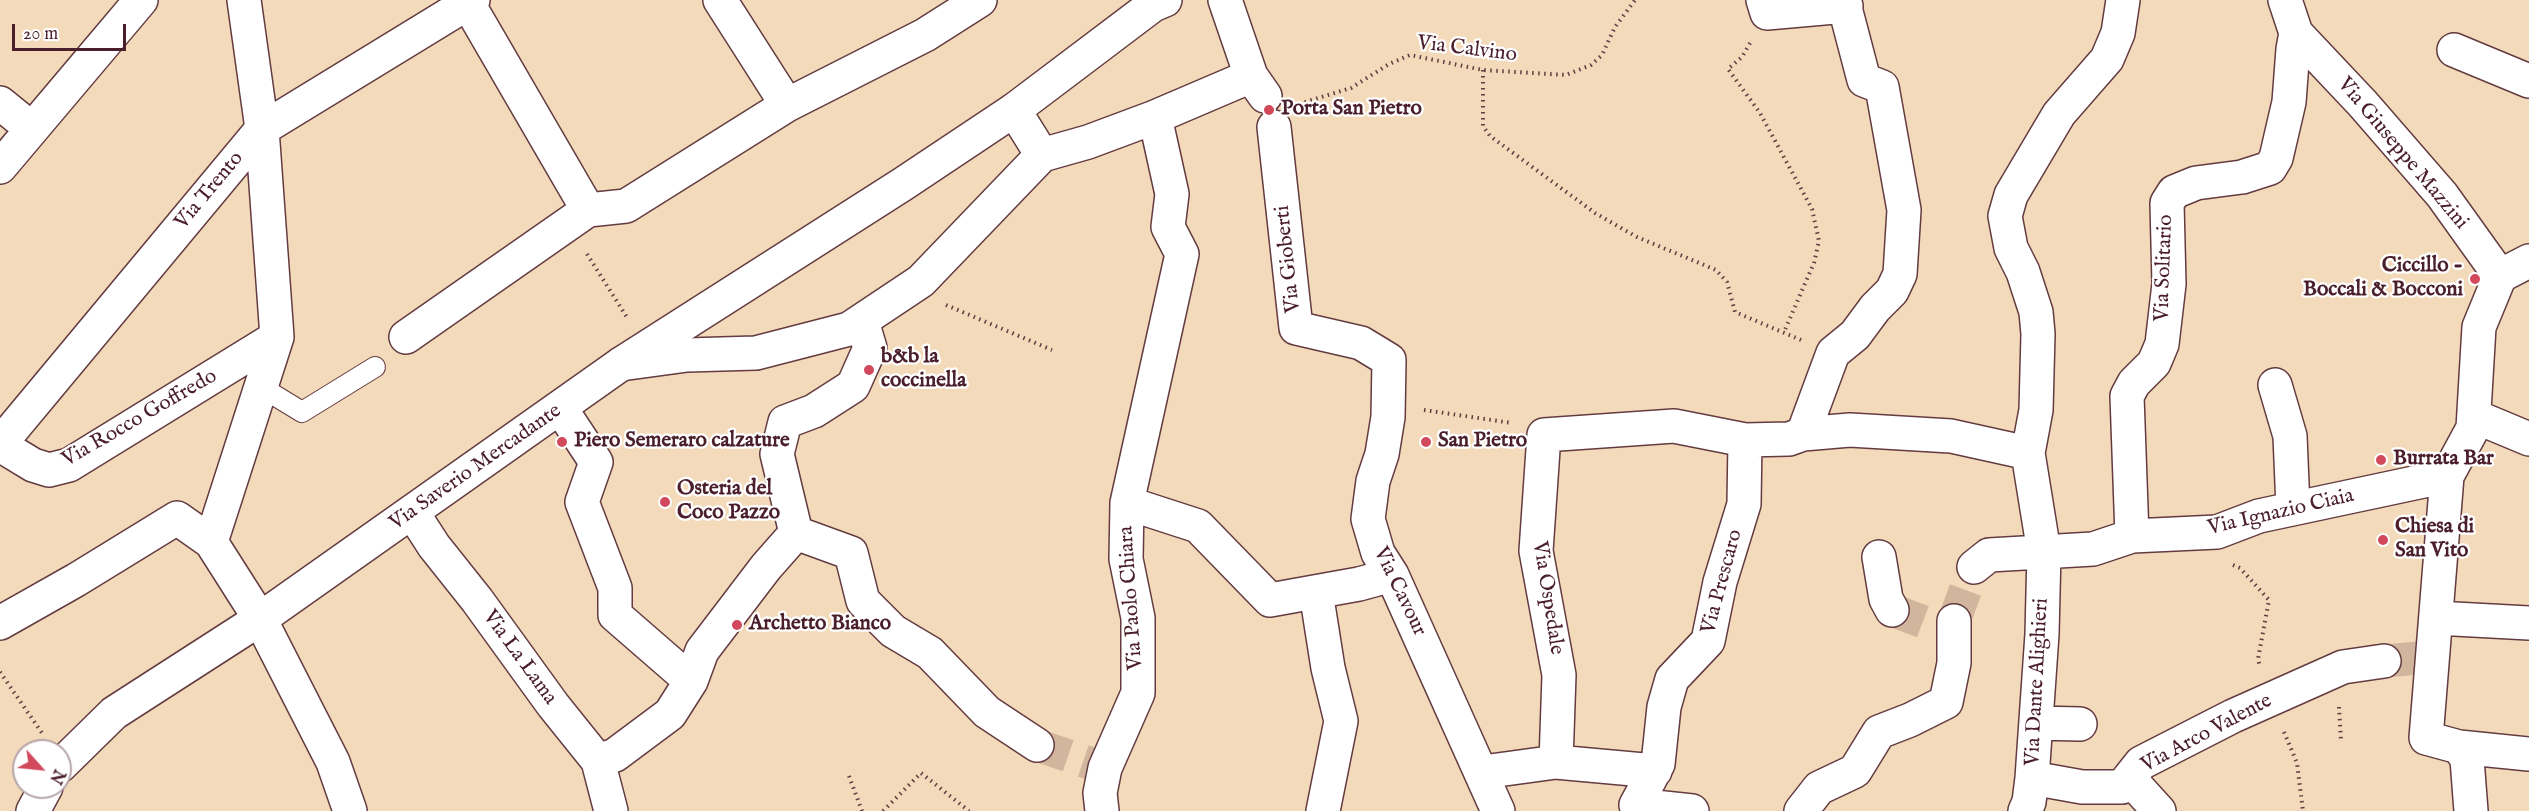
<!DOCTYPE html>
<style>
body{margin:0}
#map{position:relative;width:2529px;height:811px;overflow:hidden;background:#f3daba;font-family:"IM FELL English",serif}
canvas{display:block}
.north{position:absolute;left:12px;top:739px;width:60px;height:60px;box-sizing:border-box;background:#fff;border:2px solid #b7a5aa;border-radius:50%;rotate:117deg;font-size:16px;font-weight:700;line-height:24px;text-align:center;color:#4a1f2b}
.north::after{content:'';display:block;margin:auto;width:21px;height:27px;background:#d1495b;clip-path:polygon(50% 0,100% 100%,50% 72%,0 100%)}
.scale{position:absolute;left:12px;top:24px;width:114px;height:27px;box-sizing:border-box;border:3px solid #4a1f2b;border-top:0;padding-left:8px;font-size:18px;line-height:21px;white-space:nowrap;color:#4a1f2b;-webkit-text-stroke:4px #fff;paint-order:stroke}
</style>
<div id="map">
<canvas width="2529" height="811"></canvas>
<div class="north">N</div>
<div class="scale">20 m</div>
</div>
<script>
const context = document.querySelector('canvas').getContext('2d');
context.lineJoin = 'round';
function shape(rows) {
  const path = new Path2D();
  for (const r of rows) {
    path.moveTo(r[0], r[1]);
    for (let i = 2; i < r.length; i += 2) path.lineTo(r[i], r[i + 1]);
  }
  return path;
}
function strokePath(path, color, width, dash) {
  context.strokeStyle = color;
  context.lineWidth = width;
  context.lineCap = dash ? 'butt' : 'round';
  context.setLineDash(dash || []);
  context.stroke(path);
}
function drawText(font, color, halo, rows, align = 'center') {
  context.font = font + ' "IM FELL English",serif';
  context.lineWidth = 4.5;
  context.setLineDash([]);
  context.textBaseline = 'middle';
  context.strokeStyle = halo;
  context.fillStyle = color;
  for (const [text, x, y, turn = 0] of rows) {
    context.save();
    context.translate(x, y);
    context.rotate((+turn || 0) * Math.PI / 180);
    context.textAlign = isNaN(turn) ? turn : align;
    if (halo) context.strokeText(text, 0, 0);
    context.fillText(text, 0, 0);
    context.restore();
  }
}
const streetTunnel = shape([
 [1892,610,1926,623],
 [1954,621,1974,567],
 [2384,661,2420,658],
 [1037,745,1098,766]
]);
const path = shape([
 [1750,43,1742,57,1728,69,1760,113,1812,209,1819,241,1814,263,1784,332],
 [1483,70,1483,126,1490,136,1595,213,1637,237,1716,270,1727,282,1735,312,1801,340],
 [1299,104,1351,88,1389,64,1410,55,1483,70,1566,75,1591,65,1602,55,1615,27,1635,0],
 [587,254,628,319],
 [946,305,1052,350],
 [1424,410,1512,423],
 [2233,565,2240,568,2269,600,2258,659,2260,667],
 [0,672,42,733],
 [2339,707,2341,740],
 [2284,732,2297,763,2303,811],
 [849,776,862,811],
 [883,811,921,773,969,811]
]);
const lane = shape([
 [261,387,302,412,375,367]
]);
const street = shape([
 [466,0,588,210,626,206,787,105,925,35,980,0],
 [720,0,787,105],
 [1225,0,1251,76,1265,96],
 [1763,0,1767,13,1846,6],
 [2285,0,2296,33,2363,104,2442,195,2500,276,2479,327,2473,428,2447,476,2426,738,2459,747,2529,754],
 [2454,50,2529,81],
 [0,103,32,129],
 [1014,110,1042,155],
 [1274,127,1296,328,1361,343,1389,360,1388,417,1382,454,1373,481,1368,519,1378,553,1392,575,1498,811],
 [0,167,141,0],
 [2500,276,2529,261],
 [406,337,588,210],
 [621,364,687,355,756,353,849,329,921,281,1042,155,1088,142,1155,117,1251,76],
 [2275,385,2290,436,2293,508],
 [561,409,596,462,582,502,615,588,615,615,691,681],
 [2474,416,2529,439],
 [1803,434,1833,353,1855,335,1875,308,1892,291,1900,274,1904,210,1882,87,1864,80,1843,0],
 [0,444,262,129,473,0],
 [0,445,33,465,49,470,69,465,277,337,262,129,244,0],
 [1127,503,1198,526,1270,600,1359,584,1392,575],
 [412,512,434,546,477,600,553,705,598,761,611,811],
 [796,533,851,553,863,601,893,631,930,653,987,712,1037,745],
 [2132,536,2127,396,2134,383,2154,363,2162,344,2169,284,2167,203,2174,192,2196,183,2242,177,2270,168,2276,158,2289,102,2293,49,2296,33],
 [211,542,277,337],
 [1879,557,1886,599,1892,610],
 [1974,567,1989,555,2093,549,2132,536,2217,532,2259,516,2447,476],
 [1316,592,1328,668,1341,721,1323,811],
 [2436,618,2529,623],
 [0,623,76,580,177,518,211,542,260,619,333,762,350,811],
 [2037,723,2080,724],
 [2459,747,2467,759,2471,811],
 [598,761,615,755,670,714,691,681,702,651,766,567,796,533,777,454,785,422,814,411,853,386,870,348,862,321],
 [1556,762,1559,675,1536,551,1544,435,1674,426,1745,440,1789,439,1803,434,1850,430,1951,436,2028,453],
 [1483,772,1556,762,1655,771],
 [2032,778,2082,787,2122,787,2141,763,2233,716,2343,667,2384,661],
 [2129,778,2159,811],
 [1636,805,1692,811],
 [1102,811,1100,793,1105,768,1138,693,1138,618,1126,559,1127,503,1182,254,1168,227,1172,194,1155,117],
 [1638,811,1636,805,1658,764,1664,707,1672,679,1708,641,1720,582,1744,504,1745,440],
 [1801,811,1819,788,1855,771,1879,732,1910,720,1946,702,1954,663,1954,621],
 [2025,811,2029,802,2032,778,2042,634,2044,552,2028,453,2036,410,2038,334,2036,312,2023,272,2011,248,2005,216,2011,195,2059,114,2107,59,2118,33,2123,0]
]);
const secondary = shape([
 [60,766,114,713,260,619,621,364,903,184,1014,110,1153,5,1165,0],
 [33,811,46,787]
]);
const markers = [
 [1269,110,6,"#d1495b"],
 [2475,279,6,"#d1495b"],
 [869,370,6,"#d1495b"],
 [562,442,6,"#d1495b"],
 [1426,442,6,"#d1495b"],
 [2381,460,6,"#d1495b"],
 [665,502,6,"#d1495b"],
 [2383,540,6,"#d1495b"],
 [737,625,6,"#d1495b"]
];
const streetNames = [
 ["Via Calvino",1467,50,7],
 ["Via Giuseppe Mazzini",2402,154,50],
 ["Via Trento",210,191,-50],
 ["Via Gioberti",1289,259,-96],
 ["Via Solitario",2165,268,-88],
 ["Via Rocco Goffredo",140,419,-30],
 ["Via Saverio Mercadante",476,468,-35],
 ["Via Ignazio Ciaia",2281,513,-13],
 ["Via Prescaro",1723,582,-75],
 ["Via Cavour",1399,592,64],
 ["Via Paolo Chiara",1132,598,-94],
 ["Via Ospedale",1547,598,81],
 ["Via La Lama",519,658,54],
 ["Via Dante Alighieri",2038,682,-87],
 ["Via Arco Valente",2207,734,-28]
];
const poiNames = [
 ["Porta San Pietro",1281,110],
 ["Ciccillo -",2463,267,"right"],
 ["Boccali & Bocconi",2463,291,"right"],
 ["b&b la",881,358],
 ["coccinella",881,382],
 ["Piero Semeraro calzature",574,442],
 ["San Pietro",1438,442],
 ["Burrata Bar",2393,460],
 ["Osteria del",677,490],
 ["Coco Pazzo",677,514],
 ["Chiesa di",2395,528],
 ["San Vito",2395,552],
 ["Archetto Bianco",749,625]
];
strokePath(streetTunnel, '#d1b59d', 33, [33, 16]);
strokePath(lane, '#633b40', 22);
strokePath(street, '#633b40', 36);
strokePath(secondary, '#633b40', 36);
strokePath(path, '#633b40', 4, [1.5, 4.5]);
strokePath(lane, '#fff', 20);
strokePath(street, '#fff', 33);
strokePath(secondary, '#fff', 33);
for (const [x, y, r, color] of markers) {
  const dot = new Path2D();
  dot.arc(x, y, r, 0, 2 * Math.PI);
  context.fillStyle = color;
  context.fill(dot);
  strokePath(dot, '#fff', 2);
}
drawText('21px', '#4a1f2b', '#fff', streetNames);
drawText('bold 21px', '#4a1f2b', '#fff', poiNames, 'left');
</script>
